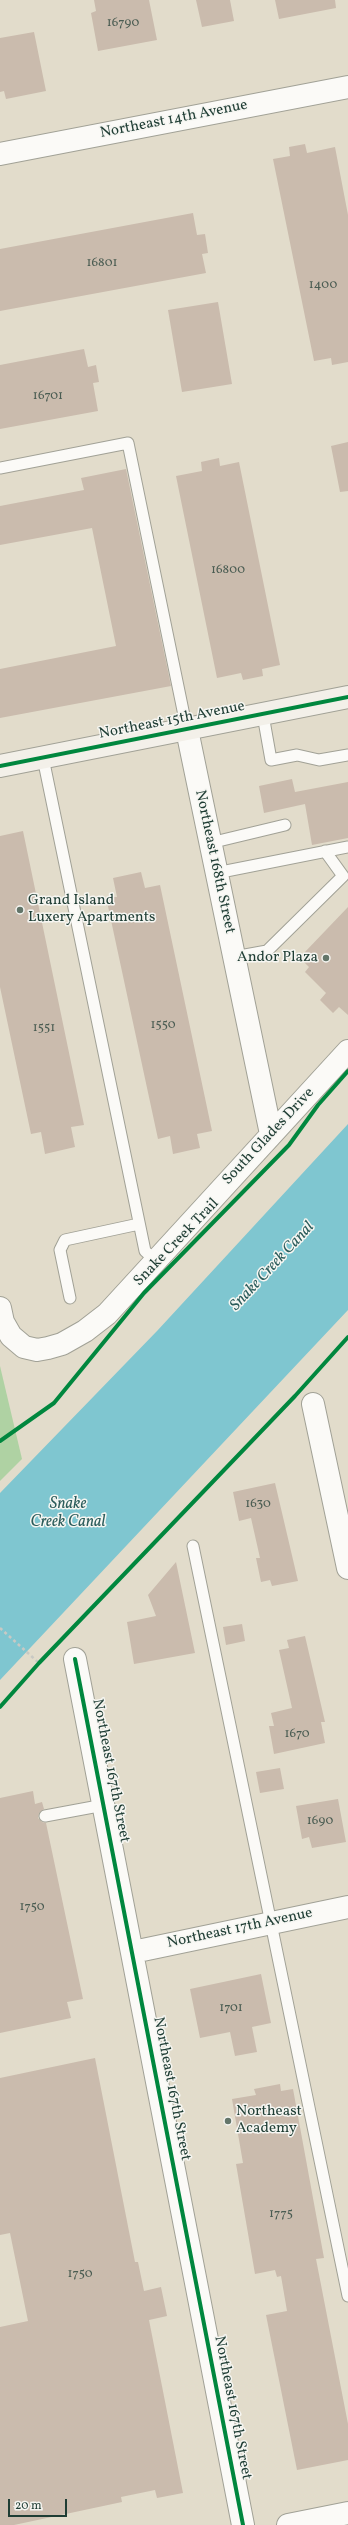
<!DOCTYPE html>
<style>
body{margin:0}
#map{position:relative;width:348px;height:2525px;overflow:hidden;background:#e2dccb;font-family:Vollkorn,serif}
canvas{display:block}
.scale{position:absolute;left:8px;top:2499px;width:59px;height:18px;box-sizing:border-box;border:2px solid #1f3d34;border-top:0;padding-left:5px;font-size:12px;line-height:14px;white-space:nowrap;color:#1f3d34;-webkit-text-stroke:3px #f6f6f2;paint-order:stroke}
</style>
<div id="map">
<canvas width="348" height="2525"></canvas>
<div class="scale">20 m</div>
</div>
<script>
const context = document.querySelector('canvas').getContext('2d');
context.lineJoin = 'round';
function paint(path, color) {
  context.fillStyle = color;
  context.fill(path, 'evenodd');
}
function shape(rows) {
  const path = new Path2D();
  for (const r of rows) {
    path.moveTo(r[0], r[1]);
    for (let i = 2; i < r.length; i += 2) path.lineTo(r[i], r[i + 1]);
  }
  return path;
}
function strokePath(path, color, width, dash) {
  context.strokeStyle = color;
  context.lineWidth = width;
  context.lineCap = dash ? 'butt' : 'round';
  context.setLineDash(dash || []);
  context.stroke(path);
}
function drawText(font, color, halo, rows, align = 'center') {
  context.font = font + ' Vollkorn,serif';
  context.lineWidth = 3;
  context.setLineDash([]);
  context.textBaseline = 'middle';
  context.strokeStyle = halo;
  context.fillStyle = color;
  for (const [text, x, y, turn = 0] of rows) {
    context.save();
    context.translate(x, y);
    context.rotate((+turn || 0) * Math.PI / 180);
    context.textAlign = isNaN(turn) ? turn : align;
    if (halo) context.strokeText(text, 0, 0);
    context.fillText(text, 0, 0);
    context.restore();
  }
}
const green = shape([
 [0,1366,22,1459,0,1481]
]);
const water = shape([
 [348,1124,348,1310,0,1680,0,1493,157,1331]
]);
const building = shape([
 [94,0,149,0,157,40,98,51,91,13,96,11],
 [196,0,230,0,234,21,202,27],
 [275,0,335,0,336,8,279,19],
 [34,32,46,91,6,99,4,91,0,92,0,38],
 [305,144,307,153,335,147,348,215,348,362,332,365,331,358,314,361,273,159,290,156,289,147],
 [193,213,197,235,205,234,208,253,202,254,206,273,0,311,0,249],
 [218,302,232,384,182,392,168,310],
 [84,349,88,367,96,365,99,382,93,383,98,411,0,429,0,365],
 [348,442,348,491,340,492,331,446],
 [219,458,220,466,239,462,280,665,262,669,263,676,243,680,241,673,217,678,176,476,202,471,201,462],
 [126,469,171,686,0,718,0,669,116,646,92,528,0,545,0,506,84,490,81,478],
 [292,779,295,792,348,782,348,838,312,845,305,804,264,813,259,786],
 [23,831,84,1125,71,1127,75,1147,45,1154,41,1132,31,1134,0,987,0,836],
 [141,872,145,888,160,885,212,1131,197,1134,200,1148,173,1154,170,1136,158,1139,106,897,117,897,113,878],
 [348,907,348,1015,339,1007,333,1013,320,1000,326,993,305,972,309,967,302,960,306,956,304,953],
 [275,1483,298,1581,272,1586,270,1580,261,1582,256,1558,260,1558,251,1518,239,1521,233,1492],
 [176,1562,195,1653,134,1664,127,1622,156,1616,148,1595],
 [242,1624,245,1641,226,1645,223,1627],
 [305,1636,325,1722,321,1722,325,1743,274,1754,269,1726,274,1726,271,1713,292,1708,279,1650,289,1648,287,1640],
 [280,1768,284,1789,260,1793,256,1772],
 [33,1791,35,1804,42,1802,44,1809,39,1813,38,1818,42,1822,46,1823,83,1999,67,2002,71,2018,0,2033,0,1798],
 [338,1799,346,1842,312,1848,309,1837,302,1839,296,1806],
 [261,1974,271,2023,252,2027,257,2052,235,2056,230,2032,200,2038,190,1989],
 [95,2058,135,2262,138,2262,144,2291,161,2287,167,2316,149,2320,183,2493,157,2498,155,2490,121,2497,122,2502,14,2525,0,2525,0,2327,28,2321,10,2233,0,2235,0,2078],
 [280,2084,281,2091,293,2089,324,2258,316,2259,348,2424,348,2460,297,2470,266,2315,287,2311,281,2276,277,2277,275,2270,255,2274,236,2164,243,2163,232,2099,256,2095,254,2089]
]);
const path = shape([
 [0,1628,39,1663]
]);
const lane = shape([
 [0,468,128,443,187,730],
 [263,715,271,760,297,755,319,760,348,755],
 [43,758,145,1251,156,1261],
 [210,843,285,825],
 [216,873,348,847],
 [234,957,267,951,343,876,325,851],
 [70,1298,60,1250,65,1240,139,1224],
 [193,1546,348,2296],
 [45,1816,104,1805]
]);
const street = shape([
 [0,154,348,87],
 [187,730,271,1134],
 [0,1308,3,1322,11,1336,24,1347,37,1350,48,1348,62,1344,85,1331,107,1314,348,1051],
 [313,1404,348,1568],
 [75,1659,243,2525],
 [133,1952,348,1907],
 [288,2525,348,2513]
]);
const secondary = shape([
 [0,766,348,697]
]);
const cycleway = shape([
 [0,766,348,697],
 [0,1441,54,1403,144,1293,289,1145,318,1105,348,1071],
 [75,1659,243,2525],
 [0,1707,39,1663,295,1396,348,1337]
]);
const markers = [
 [20,910,4,"#637569"],
 [326,958,4,"#637569"],
 [228,2121,4,"#637569"]
];
const numberNames = [
 ["16790",123,24],
 ["16801",102,264],
 ["1400",323,286],
 ["16701",48,397],
 ["16800",228,571],
 ["1550",163,1026],
 ["1551",44,1029],
 ["1630",258,1505],
 ["1670",297,1735],
 ["1690",320,1822],
 ["1750",32,1908],
 ["1701",231,2009],
 ["1775",281,2215],
 ["1750",80,2275]
];
const streetNames = [
 ["Northeast 14th Avenue",174,120,-11],
 ["Northeast 15th Avenue",172,721,-11],
 ["Northeast 168th Street",214,862,78],
 ["South Glades Drive",269,1137,-47],
 ["Snake Creek Trail",177,1243,-46],
 ["Northeast 167th Street",110,1771,79],
 ["Northeast 17th Avenue",240,1929,-12],
 ["Northeast 167th Street",171,2089,79],
 ["Northeast 167th Street",232,2408,79]
];
const poiNames = [
 ["Grand Island",28,901],
 ["Luxery Apartments",28,918],
 ["Andor Plaza",318,958,"right"],
 ["Northeast",236,2112],
 ["Academy",236,2129]
];
const waterNames = [
 ["Snake Creek Canal",273,1267,-47],
 ["Snake",68,1505],
 ["Creek Canal",68,1523]
];
paint(green, '#afd2a3');
paint(water, '#7fc6d0');
paint(building, '#cabbad');
strokePath(lane, '#a1a196', 13);
strokePath(street, '#a1a196', 24);
strokePath(secondary, '#a1a196', 24);
strokePath(path, '#c8c9c4', 2.5, [3, 3]);
strokePath(lane, '#fbfaf7', 11);
strokePath(street, '#fbfaf7', 22);
strokePath(secondary, '#f3f0e9', 22);
strokePath(cycleway, '#00873e', 4);
for (const [x, y, r, color] of markers) {
  const dot = new Path2D();
  dot.arc(x, y, r, 0, 2 * Math.PI);
  context.fillStyle = color;
  context.fill(dot);
  strokePath(dot, '#f6f6f2', 1.5);
}
drawText('13px', '#4a5c52', null, numberNames);
drawText('15px', '#1f3d34', '#f6f6f2', streetNames);
drawText('15px', '#1f3d34', '#f6f6f2', poiNames, 'left');
drawText('italic 16px', '#2c5d5c', '#f6f6f2', waterNames);
</script>
